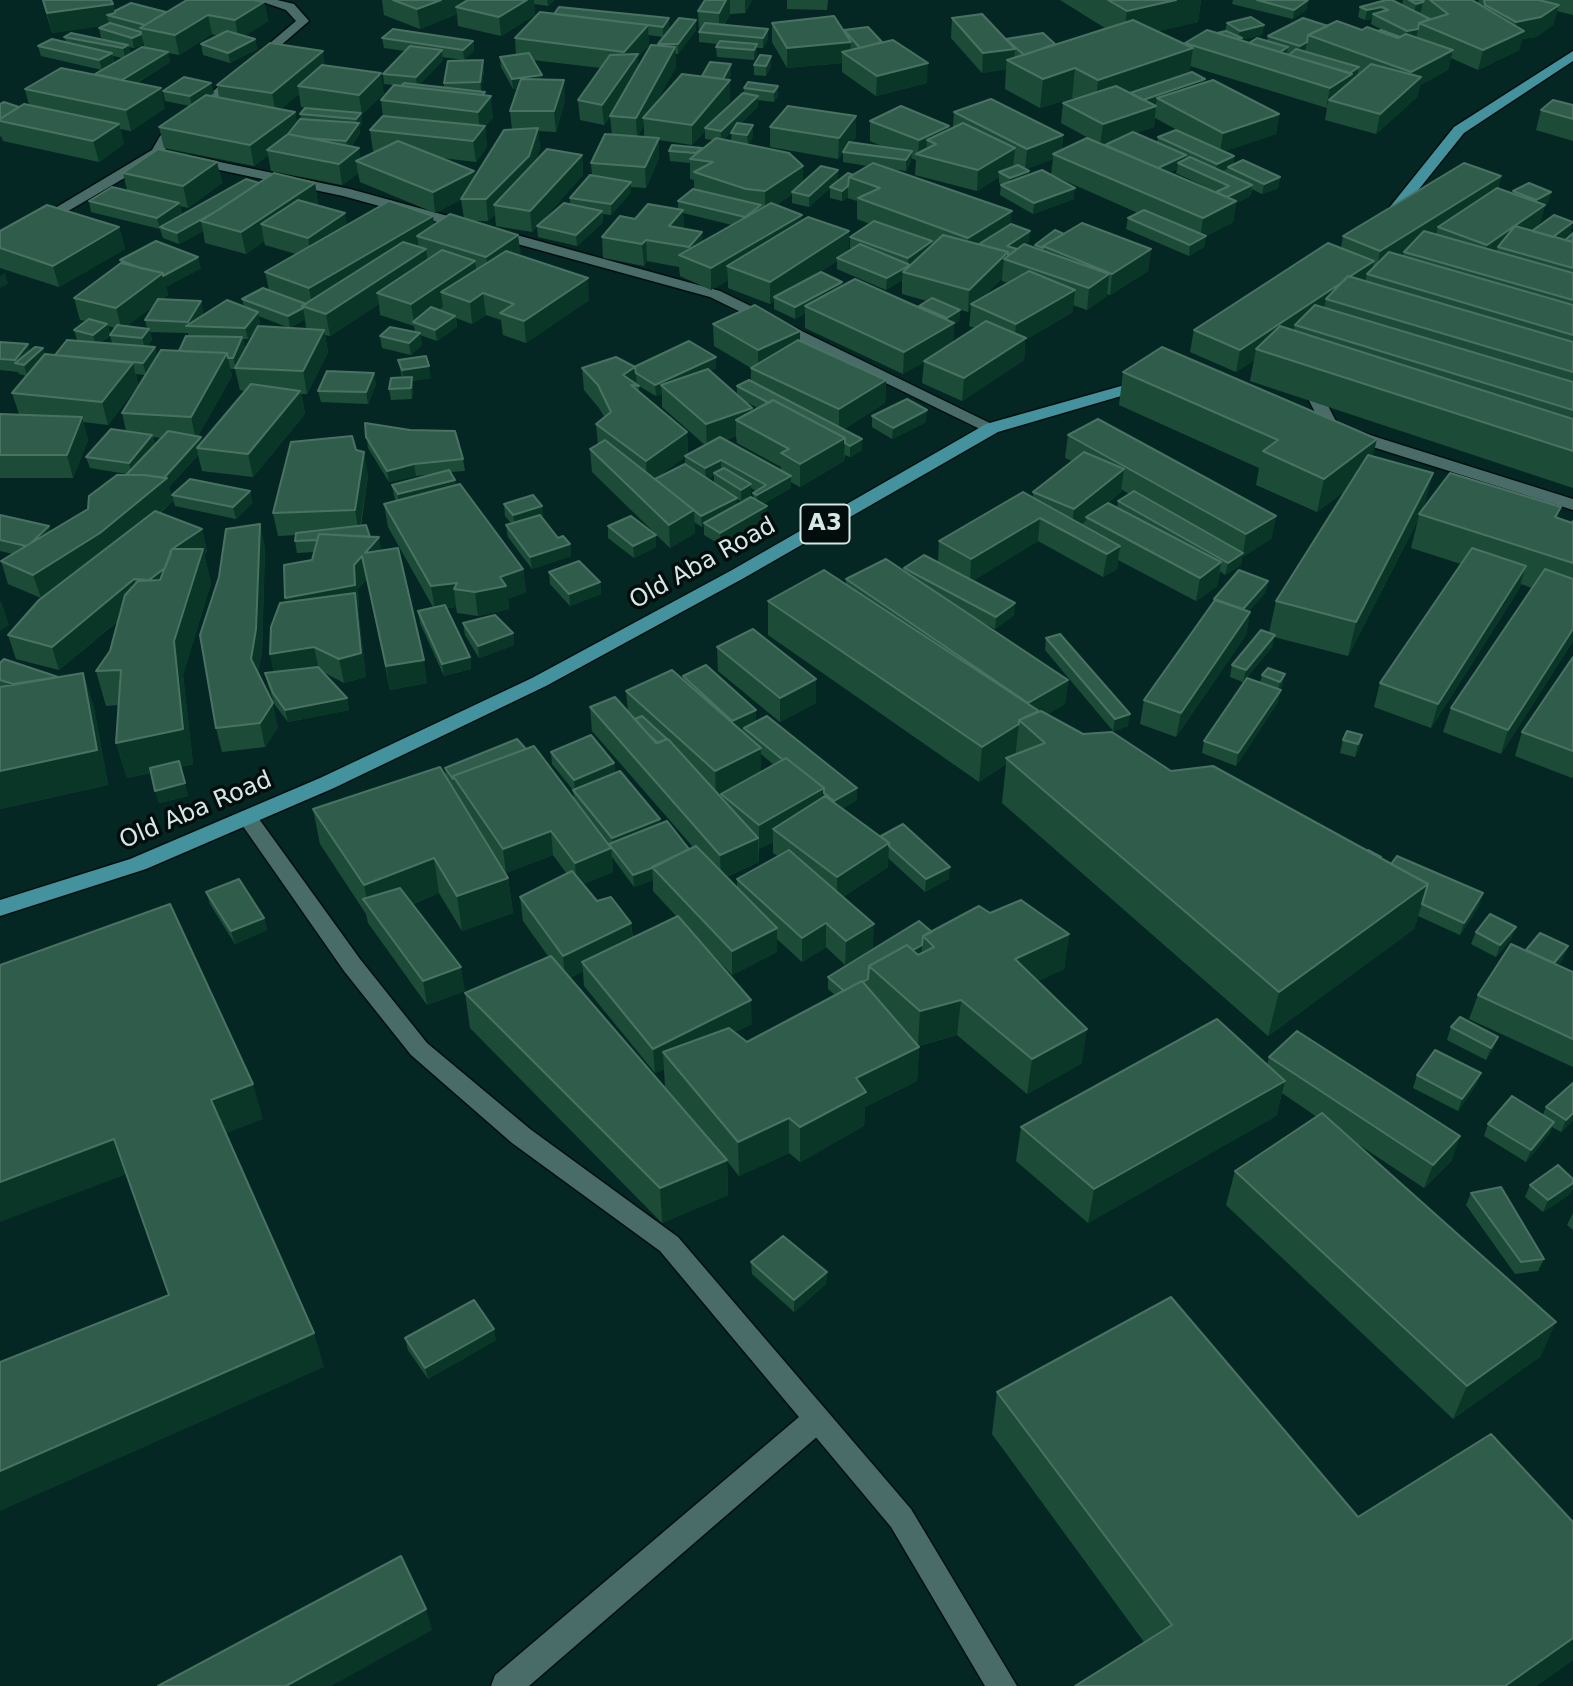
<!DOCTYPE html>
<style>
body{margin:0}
canvas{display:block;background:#052724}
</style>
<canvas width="1573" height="1686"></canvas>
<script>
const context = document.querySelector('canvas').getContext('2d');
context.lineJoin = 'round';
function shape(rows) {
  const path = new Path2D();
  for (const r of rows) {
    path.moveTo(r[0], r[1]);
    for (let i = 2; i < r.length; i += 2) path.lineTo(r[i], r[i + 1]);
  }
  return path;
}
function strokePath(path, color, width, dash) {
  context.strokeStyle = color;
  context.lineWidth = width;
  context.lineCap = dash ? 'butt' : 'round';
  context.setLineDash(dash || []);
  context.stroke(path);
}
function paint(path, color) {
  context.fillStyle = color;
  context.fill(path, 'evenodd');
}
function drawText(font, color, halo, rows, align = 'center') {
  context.font = font + ' "DejaVu Sans",sans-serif';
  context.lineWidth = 7;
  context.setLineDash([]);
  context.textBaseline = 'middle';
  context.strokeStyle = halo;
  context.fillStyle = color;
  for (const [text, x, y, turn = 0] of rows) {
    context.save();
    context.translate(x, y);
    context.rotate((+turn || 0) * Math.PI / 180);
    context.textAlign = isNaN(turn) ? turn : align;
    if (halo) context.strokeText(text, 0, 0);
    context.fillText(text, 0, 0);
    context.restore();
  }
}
const lane = shape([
 [816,1408,826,1411,830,1420,826,1429,529,1686,491,1686,495,1675,806,1411,816,1408]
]);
const street = shape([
 [257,0,277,0,294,4,309,21,170,141,162,156,0,251,0,241,152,150,160,136,296,21,286,10,257,0],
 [191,156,350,189,720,291,1000,428,998,432,986,432,710,297,343,196,186,163,186,157,191,156],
 [1306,374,1314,379,1338,425,1573,499,1573,510,1325,432,1298,379,1306,374],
 [247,810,254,812,360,959,427,1043,530,1129,678,1237,911,1509,1017,1686,985,1686,891,1527,660,1251,512,1143,411,1055,344,971,240,822,237,817,240,812,247,810]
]);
const primary = shape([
 [1573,51,1573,61,1464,133,1391,224,1381,224,1381,218,1454,127,1573,51],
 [1146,379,1152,381,1154,384,1152,387,998,432,744,578,546,686,334,788,146,869,0,916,0,900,130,859,320,778,532,678,732,570,986,424,1146,379]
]);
const wall = shape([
 [42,0,111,0,115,11,166,12,264,2,268,21,244,36,255,39,257,49,230,63,203,55,201,44,218,36,212,34,179,55,168,53,170,62,137,83,165,108,131,131,120,129,124,144,99,162,3,141,1,136,0,137,0,104,19,107,29,105,25,89,95,74,123,58,113,56,114,63,102,70,41,56,38,46,66,42,64,37,110,41,101,38,99,28,106,25,52,33],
 [144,44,144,47,130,53,129,47,134,48],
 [382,0,554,0,548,6,534,4,535,15,501,36,458,26,457,14,420,29,384,15],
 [705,0,752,0,745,13,730,14,724,25,768,29,768,39,763,48,757,48,757,54,754,60,717,57,716,47,718,44,699,42,699,32,700,31,699,30,698,11],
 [787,0,828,0,827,10,787,9],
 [1060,0,1201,0,1198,22,1158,31,1184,44,1225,31,1227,23,1264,25,1262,35,1241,40,1249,43,1267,41,1268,36,1328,26,1388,33,1371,24,1372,19,1365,20,1358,17,1360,7,1402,5,1403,0,1472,0,1478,3,1479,0,1573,0,1573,15,1557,11,1553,25,1536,37,1522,39,1519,50,1478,70,1451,58,1448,70,1420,85,1417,97,1376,134,1325,120,1327,108,1190,66,1189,73,1204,83,1279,114,1276,134,1225,151,1234,156,1233,165,1280,177,1278,188,1262,194,1252,189,1250,196,1236,203,1233,222,1206,236,1204,247,1189,256,1126,229,1128,218,1138,213,1052,175,1074,199,1033,214,1000,195,1001,184,999,183,999,177,977,191,915,175,916,160,911,158,911,161,906,171,891,169,1011,224,1029,242,1025,244,1034,248,1035,245,1064,234,1151,249,1148,271,1110,295,1107,294,1107,296,1087,310,1073,305,1073,312,1025,340,1024,360,962,401,922,383,924,362,903,374,805,328,805,313,795,319,774,309,774,301,770,304,728,288,728,280,711,290,680,276,679,267,647,261,644,266,603,258,602,237,635,219,678,209,678,201,694,189,694,180,690,179,690,163,670,161,669,151,702,149,713,140,705,139,705,131,692,145,659,140,659,158,646,188,631,187,631,192,611,215,603,214,603,222,577,246,538,237,537,226,570,204,570,198,592,175,591,163,612,135,610,116,612,114,604,125,580,120,578,100,601,68,533,60,542,80,565,100,556,132,538,131,540,148,535,162,582,155,583,175,532,232,496,226,495,214,488,221,471,221,521,256,589,300,526,343,503,335,501,320,486,315,472,324,456,318,457,327,437,341,420,335,422,345,411,355,382,348,380,336,415,332,414,326,380,315,379,304,330,336,325,335,328,352,307,394,301,394,305,414,253,477,202,471,198,455,169,487,173,501,160,513,202,529,207,552,204,554,211,583,183,675,193,764,180,767,188,796,159,803,151,773,127,778,116,743,119,705,106,706,96,671,110,651,118,621,59,670,16,659,8,635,41,598,8,584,1,561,13,554,0,551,0,515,49,526,50,531,88,509,126,475,127,474,90,468,86,457,126,431,122,413,145,375,136,374,138,385,108,425,83,422,88,440,73,478,0,478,0,414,19,414,12,393,27,376,19,374,18,372,0,370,0,342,45,354,55,355,77,340,74,330,86,321,80,320,74,298,121,263,120,260,201,268,166,287,168,295,162,299,201,301,203,312,200,317,244,307,242,299,269,290,265,272,296,254,265,245,264,241,246,254,205,243,203,231,179,244,163,238,160,229,91,212,89,201,127,190,123,173,217,162,222,183,188,208,180,206,182,214,172,221,259,183,315,183,318,204,316,206,347,225,433,216,434,225,464,218,461,199,435,213,360,182,358,173,342,185,271,171,268,155,254,166,164,148,159,127,190,106,165,101,163,91,214,93,210,95,219,97,217,85,326,66,384,93,361,115,362,124,359,127,360,133,351,147,361,159,377,151,373,151,370,130,383,116,381,100,402,86,384,84,383,74,405,51,384,48,382,38,473,41,474,51,464,60,442,57,443,60,419,85,444,88,444,83,484,70,481,91,485,92,485,96,493,117,485,127,487,147,476,162,442,158,474,171,475,177,512,129,510,111,517,89,513,89,501,67,500,57,516,55,515,38,554,14,669,18,669,28,663,37,648,35,649,45,638,57,638,67,658,46,658,44,696,20,696,30,678,54,675,54,676,67,655,104,702,76,731,74,728,80,730,80,730,101,714,120,744,94,744,88,778,86,778,96,774,102,758,100,758,106,740,124,753,136,748,144,803,166,803,182,838,170,838,181,853,175,868,166,843,162,843,152,838,159,770,147,770,127,856,116,856,137,851,142,884,147,870,141,870,121,949,126,949,130,953,127,954,112,1063,135,1062,150,1094,141,1061,123,1063,103,1075,99,1072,98,1040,108,1005,89,1006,69,982,73,951,38,952,18,1006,39,1055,44,1105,28],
 [299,94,301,107,329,110,300,114,301,119,297,123,295,112,281,109],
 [1155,118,1181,132,1158,137,1157,143,1135,133,1154,127],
 [644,125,644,137,638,136],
 [732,131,731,141,724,139],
 [1119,139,1105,146,1102,144],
 [1053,159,1051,175,1029,175,1026,169],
 [1177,169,1176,173,1216,192,1169,173],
 [830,188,830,198,842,201,848,197,848,198,857,201,857,219,870,224,850,237,850,248,852,249,849,251,849,231,802,220,776,205,792,194,792,203,809,207],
 [683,213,732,225,702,241,702,232,684,229],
 [837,261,837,269,886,290,902,280,902,294,927,301,919,307,842,286,809,279],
 [1002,278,1002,281,1008,283,983,297],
 [155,305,145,320,147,328,126,326],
 [957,309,968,312,971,309,969,326,975,328,953,342,954,324,959,321,960,310],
 [258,316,290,328,305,319,306,328,308,329,241,357,245,349,243,339,248,339,260,323],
 [108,326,115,328,110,334],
 [150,332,188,333,188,336,179,351,157,356,147,346,152,340],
 [110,336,112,343,101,342],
 [230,369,235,369,240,390,245,391,202,441,198,436,232,376],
 [153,437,161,438,155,445],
 [1233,0,1308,0,1306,10,1293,19,1232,4],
 [772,23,844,32,844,30,882,42,927,83,876,96,842,72,842,63,787,68,772,42],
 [754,65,771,66,766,76,754,75],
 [1573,104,1573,141,1536,130,1541,110,1573,105],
 [1501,176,1498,188,1513,193,1513,191,1551,192,1548,203,1545,205,1539,226,1573,221,1570,233,1562,239,1565,240,1573,233,1573,488,1250,381,1254,360,1236,372,1190,352,1194,330,1341,248,1343,236],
 [119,227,125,249,59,287,0,268,0,231],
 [713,324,800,331,800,341,886,380,885,403,844,429,862,439,862,450,850,457,845,455,844,461,800,487,791,482,791,488,763,504,767,518,721,545,704,535,704,526,702,527,694,522,695,533,670,548,592,472,590,449,598,445,596,424,605,418,599,408,584,390,582,368,634,367,716,368,710,371,737,395,737,386,751,381,751,368,714,346],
 [639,386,656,396,662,394,662,407,705,445,688,455,687,432,639,392],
 [746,402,758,408,753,411,752,408],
 [736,436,737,443,781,467,781,471,726,440],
 [685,457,685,465,654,479,660,475],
 [714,475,714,484,707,479],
 [751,488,756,491,753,493,753,498,737,505,737,499,741,501,751,496],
 [398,360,431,378,412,381,413,388,412,399,391,400,389,389,402,377],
 [1123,372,1373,457,1424,508,1561,507,1557,518,1572,523,1573,521,1573,641,1501,754,1443,732,1451,708,1532,588,1521,584,1519,589,1431,728,1374,707,1380,683,1461,564,1411,548,1418,520,1348,656,1274,637,1272,647,1243,682,1230,677,1232,665,1269,633,1276,601,1347,489,1317,512,1256,485,1259,468,1119,405],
 [376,384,368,404,321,402,318,391],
 [872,416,926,422,892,439,872,427],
 [365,423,463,459,465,471,450,472,456,485,523,569,526,592,508,599,509,609,478,616,457,613,456,607,447,608,470,657,471,669,444,676,420,623,418,611,433,607,388,527,384,504,396,501,394,496,392,485,433,474,416,476,389,482,368,448],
 [1068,435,1276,516,1271,539,1242,557,1241,565,1225,575,1220,571,1217,586,1196,601,1118,560,1117,569,1103,577,1038,541,972,581,1014,615,995,629,980,621,1068,680,1065,704,1047,714,1083,734,1381,858,1479,906,1460,935,1418,916,1414,929,1268,1036,1002,803,1006,764,979,782,768,635,768,601,846,584,846,579,904,571,904,568,938,563,939,541,1033,498,1033,492,1072,461,1065,458],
 [1121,489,1129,494,1118,501,1117,508,1100,509,1121,492],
 [356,450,368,475,361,526,381,550,427,683,390,690,367,579,358,589,359,609,358,609,366,677,344,683,323,672,347,698,349,710,288,722,275,705,268,685,265,673,274,672,270,654,286,602,312,560,314,552,297,553,295,541,296,535,278,536,273,513],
 [250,491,252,503,236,519,175,506,172,495],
 [504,504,542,506,543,518,542,518,558,538,570,544,571,556,532,569,508,537,506,525,512,524,505,516],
 [608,526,656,547,634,558,608,538],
 [265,547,262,652,258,673,278,727,265,747,222,752,216,728],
 [549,572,600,582,601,594,570,606,550,584],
 [1268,581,1265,593,1249,611,1250,612,1246,635,1176,737,1140,724,1144,700,1213,604,1214,599],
 [463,623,513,633,514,645,479,658,465,635],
 [1046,638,1128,726,1113,731,1045,650],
 [717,647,816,703,780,722,718,671],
 [1573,657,1573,777,1572,778,1515,756,1522,732],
 [0,663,59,677,83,673,94,708,108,785,0,809],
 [1285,674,1282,686,1280,689,1278,702,1236,766,1202,753,1204,741,1260,683,1262,675],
 [683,676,756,710,756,721,857,800,843,808,880,836,949,879,925,892,888,858,888,867,843,897,873,948,845,965,826,947,802,962,777,939,777,952,732,975,685,925,752,1024,735,1032,747,1042,835,995,828,989,828,977,932,932,990,913,1069,934,1064,969,1038,981,1082,1063,1027,1094,957,1035,919,1046,917,1081,865,1107,864,1126,800,1162,789,1153,739,1176,727,1161,728,1195,662,1223,470,1028,465,993,548,956,523,921,520,897,567,874,553,855,506,873,493,853,508,878,513,913,462,931,439,893,413,904,465,991,427,1005,368,923,366,914,320,844,313,809,446,777,445,768,574,799,573,790,552,764,551,752,614,763,615,773,660,824,689,849,693,847,592,731,590,707,628,711,626,691,683,680],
 [761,754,774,765,761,772],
 [754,776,721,794,721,797,718,794],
 [773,842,773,853,778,856,737,879,737,888,726,877,759,862,759,849],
 [612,857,634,887,653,880,653,891,677,917,633,938,631,923,597,901,583,884,613,872],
 [583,971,584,986,655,1073,664,1069,665,1087,710,1141,570,978],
 [1362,735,1359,748,1355,757,1340,753,1343,740],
 [206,892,264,918,267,930,235,944,210,904],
 [1476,932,1511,939,1496,957,1471,944],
 [1526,951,1563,959,1558,965,1573,972,1573,1067,1469,1019,1478,995],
 [1451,1027,1498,1037,1493,1049,1486,1060,1447,1040],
 [1269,1057,1452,1160,1424,1188,1355,1142,1541,1356,1453,1419,1226,1205,1235,1171,1317,1117,1282,1093,1276,1116,1088,1223,1016,1161,1021,1127,1267,1065],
 [1481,1073,1476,1085,1458,1111,1413,1088,1417,1075],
 [1573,1083,1573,1120,1561,1132,1552,1127,1549,1134,1526,1162,1484,1136,1488,1124,1543,1115,1546,1107],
 [1573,1179,1573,1188,1570,1194,1543,1212,1525,1197,1530,1185],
 [1471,1193,1544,1259,1538,1271,1515,1274,1466,1205],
 [1573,1213,1573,1230,1567,1225],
 [751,1262,827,1272,826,1284,794,1312,752,1274],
 [405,1338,496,1340,428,1379,408,1350],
 [997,1392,1358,1517,1573,1522,1573,1660,1536,1686,1075,1686,1144,1642,992,1434]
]);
const shadedWall = shape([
 [441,0,487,0,456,7,457,14,420,29,417,9],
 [527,0,534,0,535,15,501,36,499,17],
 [547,0,554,0,548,6],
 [726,0,730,0,730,14,719,32,719,13],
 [745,0,752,0,745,13],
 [1176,0,1201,0,1198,22,1123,40,1127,11],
 [1308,0,1306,10,1293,19,1294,10],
 [264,2,268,21,239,40,235,20],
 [1423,2,1421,12,1414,14,1416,4],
 [113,4,116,17,107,15,109,25,52,33,47,13],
 [1559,5,1553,25,1536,37,1522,39,1519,50,1478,70,1483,50,1513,36,1516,22],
 [1382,7,1380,16,1373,14,1372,19,1365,20,1367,10],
 [208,15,212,34,179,55,175,35],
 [669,18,669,28,663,37,663,27],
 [696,20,696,30,678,54,678,44],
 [648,25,649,45,638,57,639,74,604,125,602,105,625,71,624,52],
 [1264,25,1262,35,1241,40,1238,39,1240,31],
 [768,29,768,39,763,48,763,38],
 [1418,29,1416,39,1405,41,1407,31],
 [141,34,144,44,134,48,132,38],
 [255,39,257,49,230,63,228,53],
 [473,41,474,51,464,60,463,50],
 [851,42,850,58,842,52,842,63,787,68,787,48],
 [1307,42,1305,53,1298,56,1300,46],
 [757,44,757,54,754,60,754,50],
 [128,45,131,55,125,58,123,48],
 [675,47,676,67,648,118,643,118,644,125,637,138,636,118],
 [1288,47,1286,57,1275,55],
 [1193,48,1189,77,1095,109,1098,80],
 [1015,49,1014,64,1007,60,1006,69,982,73,983,53],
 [442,50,443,60,417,88,416,77],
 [1453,50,1448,70,1420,85,1417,97,1376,134,1380,114,1407,89,1411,72],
 [323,51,326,71,298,86,299,94,276,114,272,93],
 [168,52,170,62,123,91,120,81],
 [112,53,114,63,102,70,99,60],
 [771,56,771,66,766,76,766,66],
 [483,60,484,70,481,92,480,82],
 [928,63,927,83,876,96,877,76],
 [731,64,731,74,724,87,730,80,730,101,707,129,705,128,705,131,692,145,692,125,723,79],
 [1359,67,1357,77,1329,100,1326,108,1330,88],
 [1075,68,1072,98,1040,108,1043,79],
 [381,73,384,93,362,115,359,95],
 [542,75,542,86,513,89,512,79],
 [1205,79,1204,89,1157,98,1156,105,1138,111,1139,101],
 [564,80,565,100,556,132,554,111],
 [211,83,214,93,192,107,190,96],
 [778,86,778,96,774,102,774,92],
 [161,88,165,108,131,131,126,110],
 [491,96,493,117,485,127,487,147,476,162,473,141,480,132,478,112],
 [758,96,758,106,721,142,721,131],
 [1156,106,1154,127,1100,145,1103,124],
 [295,112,299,133,267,150,268,155,254,166,250,145],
 [361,113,362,124,359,127,360,133,348,152,346,141,357,126,356,119],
 [1279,114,1276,134,1220,153,1223,133],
 [856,116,856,137,838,159,839,138],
 [119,124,124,144,99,162,93,141],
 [753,125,753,136,748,145,747,135],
 [949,126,948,146,936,144,927,140,926,157,918,155,919,140],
 [538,128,540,148,531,176,494,205,495,214,488,221,486,199],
 [1063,135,1061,156,1053,154,1053,159,1025,170,1027,149],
 [659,138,659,158,646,188,645,167],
 [359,148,361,163,356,161,358,173,342,185,339,164],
 [1015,148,1013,169,999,172,999,177,977,191,978,170],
 [912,151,911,161,906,171,906,160],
 [582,155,583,175,532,232,530,211],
 [1186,155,1184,166,1178,163,1177,169,1156,179,1158,168],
 [1234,156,1233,166,1228,167,1227,169,1215,174,1217,164],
 [217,162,222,183,188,208,183,186],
 [803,166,803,186,792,192,792,194,765,212,765,191],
 [838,170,838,181,809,207,809,196],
 [474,171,477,192,435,213,433,192],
 [1029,171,1028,181,1009,189,1010,178],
 [1501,176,1495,197,1438,227,1436,235,1404,252,1403,255,1376,273,1380,251],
 [1280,177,1278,188,1262,194,1264,184],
 [631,182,631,192,611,215,611,204],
 [315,183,318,204,281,230,261,224,264,241,246,254,241,232],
 [263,184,201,221,203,231,179,244,177,233],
 [1252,185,1250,196,1236,203,1233,222,1200,239,1203,218,1226,197],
 [848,186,848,197,842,201,842,191],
 [1075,188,1074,199,1033,214,1034,203],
 [1551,192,1548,203,1545,205,1539,226,1506,249,1498,247,1495,257,1481,267,1487,245,1533,211,1536,200],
 [179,203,182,214,160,229,157,218],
 [683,210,684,231,669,226],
 [602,211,603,222,577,246,576,235],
 [1012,211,1010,232,966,260,968,238],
 [345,213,348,235,312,259,308,238],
 [802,215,802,236,727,266,728,280,711,290,711,268],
 [433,216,435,237,417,236,419,247,313,310,309,288],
 [1573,222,1570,233,1539,256,1542,245],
 [119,227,125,249,59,287,53,266],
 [849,231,849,253,837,258,837,261,778,299,774,297,774,301,770,304,770,282],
 [1030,231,1029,242,1008,255,1008,260,1004,259,1002,278,975,305,971,304,971,309,968,312,969,290,1007,246],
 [702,232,703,253,689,259,689,247],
 [518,235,521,256,489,279,486,257],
 [1206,236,1204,247,1189,256,1190,245],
 [646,240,647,261,644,266,642,244],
 [932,241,932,252,903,272,902,280,886,290,887,278,908,266,908,258],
 [426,249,429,271,377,293,379,304,330,336,326,314],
 [1151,249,1148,271,1110,295,1112,274],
 [198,257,201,268,166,287,168,295,122,330,116,308,163,273],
 [475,261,478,283,441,292,443,307,418,323,414,322,411,304],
 [1374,261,1371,275,1367,274,1364,286,1326,299,1323,314,1295,325,1293,334,1256,349,1254,360,1236,372,1240,350],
 [5,273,8,284,0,288,0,276],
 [1109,274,1107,296,1087,310,1089,288],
 [588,278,589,300,526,343,524,321],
 [842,282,842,293,805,306,805,313,795,319,795,307],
 [1075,290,1073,312,1025,340,1024,360,962,401,964,378,1014,345,1016,324],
 [483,293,486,315,472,324,470,302],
 [201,301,203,312,195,326,189,326,188,322],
 [303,308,305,319,290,328,288,316],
 [960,310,959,321,954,324,953,345,903,374,904,352,946,327,947,318],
 [258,312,260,323,248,339,245,328],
 [455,316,457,327,437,341,435,330],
 [107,324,110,335,96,346,93,335],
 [149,329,152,340,145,349,142,338],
 [324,330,328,352,307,394,303,371],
 [800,331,800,353,758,371,758,350],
 [420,333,422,345,411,355,409,343],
 [242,337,245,349,236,369,233,358],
 [28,344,31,355,16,363,15,360],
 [155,347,158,358,146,375,143,363],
 [43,348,46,360,27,376,24,365],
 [227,353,232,376,196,440,191,417],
 [716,357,716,368,668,391,661,385,662,394,656,396,655,385],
 [133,363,138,385,108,425,102,402],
 [429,366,431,378,412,381,413,388,412,399,411,388,404,382,402,370],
 [635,367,637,385,631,385,623,375],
 [374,373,376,384,368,404,366,392],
 [886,380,885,403,839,432,839,409],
 [300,391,305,414,253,477,248,454],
 [752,408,753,429,736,420,736,436,707,447,706,424],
 [927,410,926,422,892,439,893,428],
 [82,417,88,440,73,478,67,455],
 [687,432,688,455,647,484,646,461],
 [152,435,155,447,132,474,129,463],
 [201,437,204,449,197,448,198,455,169,487,173,501,107,556,41,598,33,575,159,483],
 [845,438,844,461,800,487,800,464],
 [862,439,862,450,850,457,850,446],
 [1377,439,1369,472,1317,512,1324,479],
 [364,452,368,475,359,533,355,510],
 [721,460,721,471,714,473,714,475,706,480,705,468],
 [414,464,416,476,389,482,387,471],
 [1124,469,1121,492,1088,518,1086,517,1086,521,1071,532,1074,509],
 [1433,473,1424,507,1419,514,1418,520,1348,656,1356,622],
 [791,476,791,488,757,507,757,495],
 [455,480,457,491,399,506,398,494],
 [751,484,751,496,741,501,741,490],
 [250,491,252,503,236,519,233,507],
 [737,498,737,510,704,523,704,526,702,527,701,516],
 [542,506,543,518,515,527,513,515],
 [767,506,767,518,721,545,720,533],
 [694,510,695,533,670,548,669,525],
 [1276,516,1271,539,1242,557,1241,565,1225,575,1228,563,1243,553,1246,534],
 [1040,518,1038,541,970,583,971,559],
 [260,524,265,547,262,652,256,683,251,659],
 [49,526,52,538,28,546],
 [202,529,207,552,204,554,211,583,183,675,193,764,127,778,116,743,186,579,148,581,170,552],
 [656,535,656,547,634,558,633,546],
 [379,537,383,560,365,553],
 [570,544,571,556,532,569,530,557],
 [1120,546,1117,569,1103,577,1107,554],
 [362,556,367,579,358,589,359,609,358,609,366,677,344,683,339,659,291,622,285,598],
 [1221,562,1217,586,1196,601,1200,578],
 [1526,566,1519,589,1431,728,1438,704],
 [523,569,526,592,508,599,509,609,478,616,475,592,500,577],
 [134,579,140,602,59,670,52,647],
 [1268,581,1265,593,1240,622,1242,610],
 [600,582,601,594,570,606,569,594],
 [457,583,454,589,456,607,435,610,431,586],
 [1,601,9,625,0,631,0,602],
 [1015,603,1014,615,995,629,996,617],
 [1250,612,1246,635,1176,737,1181,713],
 [1573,629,1573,641,1501,754,1508,730],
 [513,633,514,645,479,658,478,646],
 [1275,635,1272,647,1243,682,1246,670],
 [314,647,319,670,275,678,270,654],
 [470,657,471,669,444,676,442,664],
 [424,660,427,683,390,690,386,666],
 [83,673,94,708,108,785,0,809,0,771],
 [1285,674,1282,686,1277,694,1280,682],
 [816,679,816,703,780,722,780,698],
 [1068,680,1065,704,1038,720,1027,704],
 [1281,690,1278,702,1236,766,1238,753],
 [347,698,349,710,288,722,285,710],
 [273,703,278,727,265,747,260,723],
 [756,710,756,722,733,733,732,721],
 [1130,714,1128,726,1113,731,1115,719],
 [1019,724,1015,758,1006,758,1006,764,979,782,982,747],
 [1362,735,1359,748,1355,757,1358,744],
 [761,748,761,772,716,795,715,771],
 [614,763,615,775,575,792,574,780],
 [185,783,188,796,159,803,155,791],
 [824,788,824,812,773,829,773,842,759,849,759,825],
 [857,788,857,800,834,813,834,801],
 [660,819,660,831,613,848,612,838],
 [551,831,553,855,506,873,503,849],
 [758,838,759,862,721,879,720,855],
 [889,843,888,867,837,901,837,877],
 [611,848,613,872,577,887,575,863],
 [434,858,439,893,377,918,368,905,364,885],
 [950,867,949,879,925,892,926,879],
 [652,868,653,880,634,887,633,875],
 [508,878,513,913,462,931,457,896],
 [1428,884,1414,929,1268,1036,1279,992],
 [1483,893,1479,906,1460,935,1464,923],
 [264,918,267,930,235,944,231,931],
 [631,923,633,947,582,962,583,971,565,980,563,956],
 [826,923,826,947,802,962,802,938],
 [874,924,873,948,845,965,846,941],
 [1516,927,1511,939,1496,957,1500,945],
 [777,928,777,952,732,975,732,951],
 [1069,934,1064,969,1011,994,1015,959],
 [922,945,922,957,877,973],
 [1568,946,1563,959,1549,976,1554,964],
 [461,967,465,991,427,1005,423,981],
 [751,1000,752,1024,673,1064,663,1052,664,1069,655,1073,653,1049],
 [961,1000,957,1035,918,1046,920,1011],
 [1087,1029,1082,1063,1027,1094,1032,1059],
 [1498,1037,1493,1049,1486,1060,1491,1048],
 [919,1047,917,1081,865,1107,864,1126,800,1162,800,1127,856,1078],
 [1481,1073,1476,1085,1458,1111,1462,1099],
 [1285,1081,1276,1116,1088,1223,1094,1189],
 [253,1084,263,1119,222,1135,211,1100],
 [1573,1113,1573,1120,1561,1132,1566,1120],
 [789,1118,789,1153,739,1176,738,1142],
 [1554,1122,1549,1134,1526,1162,1531,1150],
 [1460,1136,1452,1160,1424,1188,1433,1165],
 [114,1139,127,1174,0,1222,0,1182],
 [727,1160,728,1195,662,1223,660,1188],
 [1573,1183,1573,1188,1570,1194,1543,1212,1548,1200],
 [827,1272,826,1284,794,1312,794,1300],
 [1556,1322,1541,1356,1453,1419,1467,1386],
 [494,1329,496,1340,428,1379,425,1368],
 [314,1333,324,1367,0,1511,0,1471],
 [426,1609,432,1630,331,1686,286,1686],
 [1573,1638,1573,1660,1536,1686,1504,1686]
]);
const building = shape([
 [43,0,111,0,113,4,47,13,43,0],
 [187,0,254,0,264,2,235,20,208,15,175,35,140,28,187,0],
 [393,0,441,0,417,9,393,0],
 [468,0,527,0,499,17,456,7,468,0],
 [705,0,726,0,719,13,698,11,705,0],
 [1108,0,1176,0,1127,11,1108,0],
 [1257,0,1308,0,1294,10,1257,0],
 [1386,0,1392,0,1430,19,1419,23,1418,29,1407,31,1373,14,1388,10,1382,7,1367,10,1360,7,1386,0],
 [1409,0,1424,0,1423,2,1416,4,1409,0],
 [1430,0,1472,0,1524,31,1483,50,1419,23,1448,14,1430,0],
 [1484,0,1539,0,1559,5,1541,17,1516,22,1485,5,1484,0],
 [131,3,166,12,145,25,107,15,115,13,115,11,131,3],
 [559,7,669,18,663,27,648,25,554,14,559,7],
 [540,12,648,25,624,52,515,38,540,12],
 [982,14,1015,49,983,53,952,18,982,14],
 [834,16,851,42,787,48,772,23,834,16],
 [1251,17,1264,25,1240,31,1227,23,1251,17],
 [679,18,696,20,678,44,658,44,679,18],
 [1303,18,1328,26,1308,35,1307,42,1300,46,1268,36,1303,18],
 [1133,20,1193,48,1098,80,1075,68,1043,79,1007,60,1133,20],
 [1337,21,1362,30,1367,27,1398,38,1406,34,1453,50,1411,72,1308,35,1337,21],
 [110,23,141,32,141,34,132,38,99,28,110,23],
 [705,23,768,29,763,38,699,32,705,23],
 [868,27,882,42,860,48,844,30,868,27],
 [393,29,473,41,463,50,382,38,393,29],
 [1207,30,1352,74,1330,88,1185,43,1207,30],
 [1381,30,1400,37,1398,38,1378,31,1381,30],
 [227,31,255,39,228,53,201,44,227,31],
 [1226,31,1242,38,1238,39,1217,33,1226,31],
 [71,33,128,45,123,48,64,37,71,33],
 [1043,33,1055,44,1024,55,1006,39,1043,33],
 [1257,38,1288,47,1280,52,1249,43,1257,38],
 [52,39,112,53,99,60,38,46,52,39],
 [893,40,928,63,877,76,842,52,893,40],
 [720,41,757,44,754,50,716,47,720,41],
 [270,43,323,51,272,93,217,85,270,43],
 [651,45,675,47,636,118,610,116,651,45],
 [410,46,442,50,416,77,383,74,410,46],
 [142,47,168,52,122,80,95,74,142,47],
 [1296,49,1359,67,1350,73,1289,55,1296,49],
 [529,53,542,75,512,79,500,57,529,53],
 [638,54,602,105,578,100,610,55,638,54],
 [760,55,771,56,766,66,754,65,760,55],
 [483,60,480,82,444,83,448,61,483,60],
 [710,62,731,64,723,79,702,76,710,62],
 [1371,64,1421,77,1380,114,1329,100,1371,64],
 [322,65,381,73,359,95,298,86,322,65],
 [61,68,161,88,126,110,25,89,61,68],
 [1192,72,1205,79,1143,100,1130,93,1192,72],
 [682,74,730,80,692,125,643,118,682,74],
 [184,77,211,83,190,96,163,91,184,77],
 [521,79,564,80,554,111,510,111,521,79],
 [1213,80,1279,114,1223,133,1157,98,1213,80],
 [748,82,778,86,774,92,744,88,748,82],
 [404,83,485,92,482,95,401,86,404,83],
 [394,85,491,96,478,112,381,100,394,85],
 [1116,86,1156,106,1103,124,1063,103,1116,86],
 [743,93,758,96,721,131,705,128,743,93],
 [206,95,295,112,250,145,159,127,206,95],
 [991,99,1063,135,1027,149,954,112,991,99],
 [1553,100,1573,105,1573,119,1541,110,1553,100],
 [4,102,19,107,0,119,0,104,4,102],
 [24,104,119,124,93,141,0,121,0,119,24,104],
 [788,106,856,116,839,138,770,127,788,106],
 [901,106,949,126,919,140,870,121,901,106],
 [305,108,361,113,356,119,300,114,305,108],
 [383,116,485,126,473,141,370,130,383,116],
 [300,119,359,123,346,141,308,138,288,134,300,119],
 [737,123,753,125,747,135,731,133,737,123],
 [963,123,1015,148,978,170,916,154,936,144,927,140,963,123],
 [538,128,529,156,486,199,461,199,504,130,538,128],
 [1176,130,1234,156,1217,164,1158,137,1176,130],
 [1133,132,1186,155,1158,168,1105,145,1133,132],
 [288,134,359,148,339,164,267,150,288,134],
 [605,134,659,138,645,167,591,163,605,134],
 [716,138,789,153,803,166,765,191,746,189,694,172,713,162,690,159,716,138],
 [1087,138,1236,201,1203,218,1053,154,1087,138],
 [398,141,474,171,433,192,356,161,398,141],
 [849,142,912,151,906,160,843,152,849,142],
 [672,145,702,148,696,153,669,151,672,145],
 [158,149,217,162,183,186,123,173,158,149],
 [547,149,582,155,530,211,494,205,547,149],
 [1190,157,1252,185,1227,197,1216,192,1229,186,1178,163,1190,157],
 [1243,160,1280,177,1264,184,1228,167,1243,160],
 [873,163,1012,211,968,238,858,198,880,188,849,177,873,163],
 [1464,163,1501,176,1380,251,1343,236,1464,163],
 [1018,165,1029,171,1010,178,999,172,1018,165],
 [821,166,838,170,809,196,792,192,821,166],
 [1042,170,1075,188,1034,203,1001,185,1042,170],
 [274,173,315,183,241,232,201,221,274,173],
 [848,173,853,175,849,177,848,186,842,191,830,187,848,173],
 [590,175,631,182,611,204,570,198,590,175],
 [246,179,259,183,220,209,177,233,160,227,246,179],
 [1529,183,1551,192,1536,200,1513,191,1529,183],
 [112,187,179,203,157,218,89,201,112,187],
 [1497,188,1545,205,1487,245,1438,227,1497,188],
 [693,189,761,205,745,217,678,201,693,189],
 [298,200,345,213,308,238,261,224,298,200],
 [389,201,433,216,309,288,265,272,389,201],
 [564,203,602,211,576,235,537,226,564,203],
 [771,203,802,215,711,268,679,255,771,203],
 [648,204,683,210,669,226,702,232,689,247,646,240,642,244,602,237,620,216,635,219,648,204],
 [47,205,119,227,53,266,0,248,0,231,47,205],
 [1144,210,1206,236,1190,245,1128,218,1144,210],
 [450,214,518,235,486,257,417,236,450,214],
 [1554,215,1573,222,1553,237,1532,231,1554,215],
 [808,217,849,231,770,282,727,266,808,217],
 [874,221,932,241,908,258,850,237,874,221],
 [1082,223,1151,249,1112,274,1043,246,1082,223],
 [1011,224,1030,231,1007,246,1017,249,1008,256,1008,252,979,244,1011,224],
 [1515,226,1573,242,1573,268,1498,247,1515,226],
 [1055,230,1064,234,1043,246,1043,248,1035,245,1055,230],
 [1424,231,1573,273,1573,300,1404,252,1424,231],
 [1573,233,1573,242,1565,240,1573,233],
 [943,235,1008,252,969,290,903,272,943,235],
 [156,241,198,257,163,276,163,273,140,268,120,260,156,241],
 [403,242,426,249,326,314,302,306,403,242],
 [1328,243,1374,261,1349,277,1348,276,1344,281,1240,350,1194,330,1328,243],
 [860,244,910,265,887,278,837,258,860,244],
 [1024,244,1109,274,1089,288,1004,259,1024,244],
 [442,250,475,261,411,304,377,293,442,250],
 [506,251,588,278,524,321,500,313,514,304,483,293,470,302,441,292,506,251],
 [1389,252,1573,305,1573,335,1367,274,1389,252],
 [121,263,163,273,116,308,74,298,121,263],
 [1029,271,1075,290,1016,324,971,304,1029,271],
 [821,272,842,282,795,307,774,297,821,272],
 [1348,276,1573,342,1573,372,1326,299,1348,276],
 [855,279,954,323,904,352,805,306,855,279],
 [263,288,306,304,302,306,303,308,288,316,242,299,263,288],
 [932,298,960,310,947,318,919,306,932,298],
 [158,299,201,301,188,322,145,320,158,299],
 [227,300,258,312,245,328,186,326,227,300],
 [755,305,800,331,758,350,713,324,755,305],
 [1315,305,1573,382,1573,410,1295,325,1315,305],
 [431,307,455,316,435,330,413,322,431,307],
 [89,319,107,324,93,335,74,330,89,319],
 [986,321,1026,338,964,378,924,361,986,321],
 [117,325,149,329,142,338,110,335,117,325],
 [258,326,324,330,303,371,235,368,258,326],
 [1280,326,1573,419,1573,451,1256,349,1280,326],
 [390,327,420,333,409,343,380,336,390,327],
 [186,336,242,337,233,358,228,358,227,353,179,351,186,336],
 [67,340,155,347,143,363,55,355,67,340],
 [798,340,886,380,839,409,751,368,798,340],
 [689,341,716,357,655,385,636,373,635,367,634,367,689,341],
 [0,342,28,344,15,360,0,359,0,342],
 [35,347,43,348,24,365,15,363,35,347],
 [1162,347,1377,439,1324,479,1263,451,1278,440,1123,372,1162,347],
 [161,350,227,353,191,417,122,413,161,350],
 [45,354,133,363,102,402,12,393,45,354],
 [426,356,429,366,402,370,398,360,426,356],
 [616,357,635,367,623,375,639,386,631,385,687,432,646,461,596,424,611,412,598,385,582,368,616,357],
 [708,369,752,408,706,424,661,385,708,369],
 [327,371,374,373,366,392,318,391,327,371],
 [412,377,411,388,389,389,391,378,412,377],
 [749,380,862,439,850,446,845,443,845,438,773,400,769,403,737,386,749,380],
 [251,384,300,391,248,454,197,448,251,384],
 [907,399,927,410,893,428,872,416,907,399],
 [773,400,845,438,800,464,781,453,789,449,736,420,773,400],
 [0,414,82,417,67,455,0,455,0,414],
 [1098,419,1276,516,1246,534,1068,435,1098,419],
 [365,423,410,430,455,431,463,459,414,464,387,471,366,437,365,423],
 [111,429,152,435,129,463,86,457,111,429],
 [168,431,201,437,164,478,144,475,126,475,168,431],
 [352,436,356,450,364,452,355,510,273,513,291,442,352,436],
 [720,437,791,476,757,495,753,493,766,485,721,460,705,468,685,456,720,437],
 [605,440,694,510,669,525,590,449,605,440],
 [1084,452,1124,469,1074,509,1033,492,1084,452],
 [1368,455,1433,473,1356,622,1276,601,1368,455],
 [685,464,737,498,701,516,655,479,685,464],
 [724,468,751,484,741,490,714,473,724,468],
 [449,470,455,480,398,494,392,485,449,470],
 [1450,473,1561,507,1555,517,1572,523,1573,521,1573,563,1419,514,1450,473],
 [117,475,144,475,167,478,100,533,33,575,1,561,88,509,89,496,117,475],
 [190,479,250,491,233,507,172,495,190,479],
 [460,484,523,569,500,577,506,586,475,592,454,589,457,583,431,586,384,504,460,484],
 [1134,491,1243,553,1228,563,1118,501,1134,491],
 [1023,492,1120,546,1107,554,1040,518,971,559,939,541,1023,492],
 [533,495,542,506,513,515,504,504,533,495],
 [751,497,767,506,720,533,704,523,751,497],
 [1108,503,1221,562,1200,578,1086,517,1108,503],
 [155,511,202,529,172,549,170,552,171,553,165,568,149,580,134,579,52,647,8,635,39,600,155,511],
 [0,515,49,526,31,543,26,546,0,540,0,515],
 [540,515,558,538,563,536,570,544,530,557,506,525,540,515],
 [631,516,656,535,633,546,608,526,631,516],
 [260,524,256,629,251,659,273,703,260,723,216,728,200,635,219,577,226,529,260,524],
 [366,525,370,537,319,534,317,540,295,541,296,533,366,525],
 [319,534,379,537,365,553,398,548,424,660,386,666,362,556,354,565,355,585,285,598,284,565,312,560,319,534],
 [1472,548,1526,566,1438,704,1380,683,1472,548],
 [172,549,203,549,174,641,183,729,116,743,121,670,96,671,110,651,125,595,138,581,160,580,172,549],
 [924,555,1015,603,996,617,904,568,924,555],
 [886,559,1068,680,1028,703,846,579,886,559],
 [579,561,600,582,569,594,549,572,579,561],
 [1545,569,1573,579,1573,629,1508,730,1451,708,1545,569],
 [824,570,1039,711,1019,720,1019,724,982,747,768,601,824,570],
 [1239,570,1268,581,1243,609,1214,599,1239,570],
 [355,593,361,653,339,659,314,647,270,654,271,627,280,603,355,593],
 [1215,600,1250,612,1181,713,1144,700,1215,600],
 [445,605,470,657,442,664,418,611,445,605],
 [495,615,513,633,478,646,463,623,495,615],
 [753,629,816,679,780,698,717,647,753,629],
 [1261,630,1275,635,1246,670,1232,665,1261,630],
 [1060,634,1130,714,1115,719,1046,638,1060,634],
 [1573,657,1573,751,1522,732,1573,657],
 [4,659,58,677,13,684,0,680,0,663,4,659],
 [706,665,756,710,732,721,683,676,706,665],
 [318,667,347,698,285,710,273,693,265,673,318,667],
 [1268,668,1285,674,1280,682,1262,675,1268,668],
 [672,670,761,748,715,771,626,691,672,670],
 [83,673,97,750,0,771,0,687,83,673],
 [1247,678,1281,690,1238,753,1204,741,1247,678],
 [615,697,656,743,668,739,758,838,720,855,590,707,615,697],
 [1041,711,1083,734,1112,732,1171,771,1213,766,1428,884,1279,992,1006,758,1045,743,1019,720,1041,711],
 [642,716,667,739,658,743,647,733,635,719,642,716],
 [767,716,857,788,834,801,824,793,824,788,786,758,783,760,744,728,767,716],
 [1347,731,1362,735,1358,744,1343,740,1347,731],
 [591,735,614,763,574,780,551,752,591,735],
 [517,739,526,749,453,776,453,779,445,768,517,739],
 [534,746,611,848,575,863,551,831,503,849,453,776,534,746],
 [786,758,824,788,759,825,721,794,786,758],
 [179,761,185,783,155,791,150,768,179,761],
 [440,767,508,878,457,896,434,858,364,885,313,809,440,767],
 [620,771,660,819,612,838,573,790,620,771],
 [825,796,889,843,837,877,773,829,825,796],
 [667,821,689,849,652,868,633,875,609,844,667,821],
 [903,824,950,867,926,879,889,846,889,843,881,836,903,824],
 [696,846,777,928,732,951,652,867,696,846],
 [789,850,874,924,846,941,826,923,802,938,737,879,789,850],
 [1368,850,1381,857,1380,858,1368,850],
 [1397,856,1483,893,1464,923,1422,904,1428,884,1391,864,1397,856],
 [572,871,597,901,611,897,631,923,563,956,520,897,572,871],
 [239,879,264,918,231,931,206,892,239,879],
 [400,888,461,967,423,981,363,899,400,888],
 [1021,900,1069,934,1015,959,1087,1029,1032,1059,961,1000,920,1011,869,966,907,945,918,955,934,947,923,936,979,906,990,913,1021,900],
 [170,904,253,1084,211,1100,314,1333,0,1471,0,1362,169,1295,114,1139,0,1182,0,965,170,904],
 [1490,914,1516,927,1500,945,1476,932,1490,914],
 [678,916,751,1000,653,1049,582,962,678,916],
 [919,921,932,932,923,936,922,945,913,950,907,945,869,966,868,979,863,982,862,981,844,991,828,977,919,921],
 [1540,933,1568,946,1554,963,1526,950,1540,933],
 [1511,944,1573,972,1573,1039,1478,995,1511,944],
 [551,956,727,1160,660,1188,465,993,551,956],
 [862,981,919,1047,856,1078,866,1092,800,1127,789,1118,738,1142,663,1052,729,1028,747,1042,862,981],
 [1460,1017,1498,1037,1491,1048,1451,1027,1460,1017],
 [1217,1019,1285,1081,1094,1189,1021,1127,1217,1019],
 [1297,1031,1460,1136,1433,1165,1269,1057,1297,1031],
 [1435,1050,1481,1073,1462,1099,1417,1075,1435,1050],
 [1573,1083,1573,1113,1566,1120,1546,1107,1573,1083],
 [1512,1096,1554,1122,1531,1150,1488,1124,1512,1096],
 [1322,1113,1556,1322,1467,1386,1235,1171,1322,1113],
 [1558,1165,1573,1179,1573,1183,1548,1200,1530,1185,1558,1165],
 [1501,1187,1544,1259,1521,1262,1471,1193,1501,1187],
 [783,1236,827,1272,794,1300,751,1262,783,1236],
 [1171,1297,1358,1517,1491,1434,1573,1522,1573,1638,1505,1686,1075,1686,1172,1625,997,1392,1171,1297],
 [474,1300,494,1329,425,1368,405,1338,474,1300],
 [401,1556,426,1609,286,1686,158,1686,401,1556]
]);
const shields = [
 [825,524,49]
];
const shieldNames = [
 ["A3",825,524]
];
const streetNames = [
 ["Old Aba Road",703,564,-29],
 ["Old Aba Road",196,811,-23]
];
strokePath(lane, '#000f0d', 3);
strokePath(street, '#000f0d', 3);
strokePath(primary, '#000f0d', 3);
paint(lane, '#4a6c68');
paint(street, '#4a6c68');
paint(primary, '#43929d');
paint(wall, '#1c4c38');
paint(shadedWall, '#0a3628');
paint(building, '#305d4b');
strokePath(building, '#4a7263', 2);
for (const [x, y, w] of shields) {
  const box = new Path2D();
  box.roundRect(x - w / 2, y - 19.5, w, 39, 5);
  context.fillStyle = '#030d0c';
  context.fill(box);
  strokePath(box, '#d6e8e6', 2);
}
drawText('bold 23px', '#d6e8e6', null, shieldNames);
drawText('24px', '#d6e8e6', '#030d0c', streetNames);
</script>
